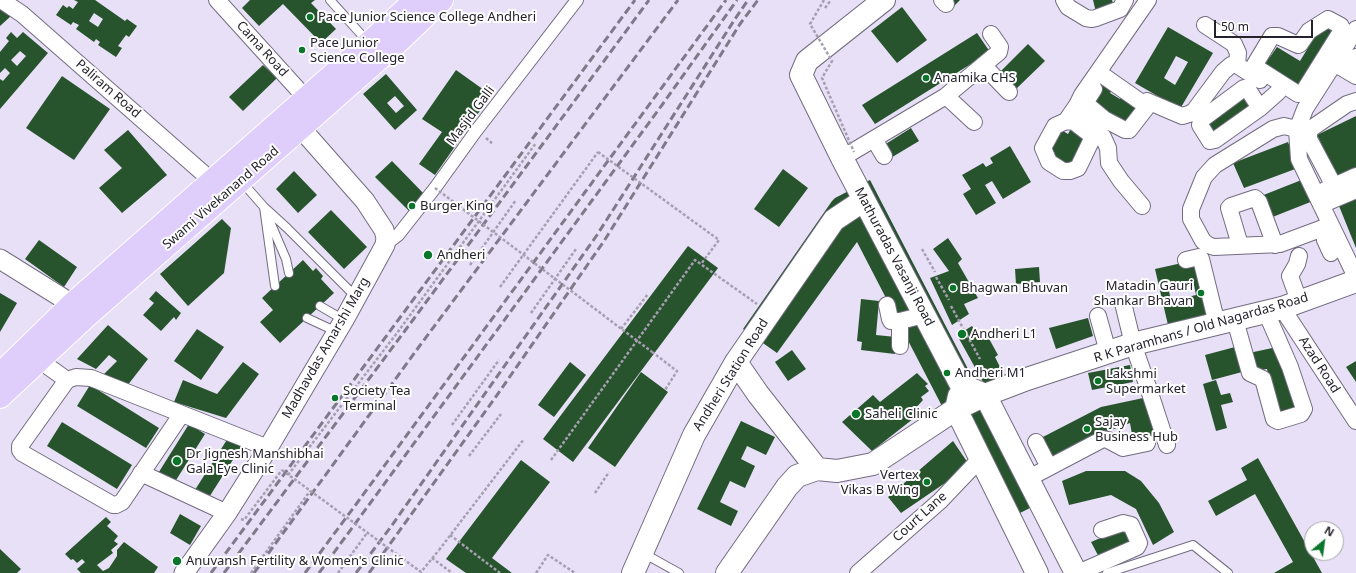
<!DOCTYPE html>
<style>
body{margin:0}
#map{position:relative;width:1356px;height:573px;overflow:hidden;background:#e8e0f7;font-family:"Noto Sans",sans-serif}
canvas{display:block}
.north{position:absolute;left:1304px;top:521px;width:40px;height:40px;box-sizing:border-box;background:#fff;border:1px solid #a8a7aa;border-radius:50%;rotate:29deg;font-size:11px;font-weight:700;line-height:16px;text-align:center;color:#25222b}
.north::after{content:'';display:block;margin:auto;width:14px;height:18px;background:#09762a;clip-path:polygon(50% 0,100% 100%,50% 72%,0 100%)}
.scale{position:absolute;left:1214px;top:20px;width:99px;height:18px;box-sizing:border-box;border:2px solid #25222b;border-top:0;padding-left:5px;font-size:12px;line-height:14px;white-space:nowrap;color:#25222b;-webkit-text-stroke:3px #fff;paint-order:stroke}
</style>
<div id="map">
<canvas width="1356" height="573"></canvas>
<div class="north">N</div>
<div class="scale">50 m</div>
</div>
<script>
const context = document.querySelector('canvas').getContext('2d');
context.lineJoin = 'round';
function paint(path, color) {
  context.fillStyle = color;
  context.fill(path, 'evenodd');
}
function shape(rows) {
  const path = new Path2D();
  for (const r of rows) {
    path.moveTo(r[0], r[1]);
    for (let i = 2; i < r.length; i += 2) path.lineTo(r[i], r[i + 1]);
  }
  return path;
}
function strokePath(path, color, width, dash) {
  context.strokeStyle = color;
  context.lineWidth = width;
  context.lineCap = dash ? 'butt' : 'round';
  context.setLineDash(dash || []);
  context.stroke(path);
}
function drawText(font, color, halo, rows, align = 'center') {
  context.font = font + ' "Noto Sans",sans-serif';
  context.lineWidth = 4;
  context.setLineDash([]);
  context.textBaseline = 'middle';
  context.strokeStyle = halo;
  context.fillStyle = color;
  for (const [text, x, y, turn = 0] of rows) {
    context.save();
    context.translate(x, y);
    context.rotate((+turn || 0) * Math.PI / 180);
    context.textAlign = isNaN(turn) ? turn : align;
    if (halo) context.strokeText(text, 0, 0);
    context.fillText(text, 0, 0);
    context.restore();
  }
}
const building = shape([
 [74,0,95,0,125,21,127,19,137,26,129,37,126,35,118,46,122,48,116,57,98,45,100,42,96,39,94,42,76,29,79,25,73,22,71,25,56,15,63,5,67,8,69,6,73,9,78,2],
 [94,13,103,19,98,27,89,21],
 [250,0,315,0,311,3,336,29,321,43,283,4,259,26,242,8],
 [949,0,960,0,954,6],
 [1093,0,1112,0,1114,6,1096,12],
 [0,6,11,16,0,26],
 [902,7,927,40,897,63,871,31],
 [1322,25,1337,34,1301,92,1258,65,1265,54,1270,57,1277,47,1300,61],
 [1168,27,1213,53,1180,109,1135,83],
 [1176,56,1188,62,1175,85,1164,78],
 [11,32,17,38,23,32,48,53,0,109,0,79,3,81,10,73,5,68,0,73,0,52,9,41,6,38],
 [20,51,26,56,17,66,11,60],
 [977,33,990,52,875,124,862,105],
 [1028,44,1045,61,1016,89,1000,72],
 [263,65,277,78,243,111,229,97],
 [456,70,491,95,435,175,419,164,442,132,422,119],
 [386,74,417,110,395,130,363,94],
 [395,96,404,106,396,113,387,103],
 [62,76,110,109,74,160,26,128],
 [1100,83,1112,90,1110,93,1120,99,1122,96,1129,101,1128,103,1132,106,1136,100,1143,104,1126,129,1088,102],
 [1245,94,1255,109,1213,138,1203,124],
 [1356,116,1356,170,1339,179,1317,135],
 [1073,125,1089,137,1075,164,1071,161,1067,168,1051,159,1055,153,1047,148,1058,128,1068,134],
 [911,128,919,141,889,159,881,147],
 [128,130,167,175,122,213,99,188,122,168,104,150],
 [1288,142,1298,168,1244,188,1233,163],
 [1010,146,1031,182,1003,199,992,181,985,185,996,203,976,215,963,194,971,189,962,175,983,163,986,167,993,163,990,158],
 [392,161,426,196,410,212,375,177],
 [783,169,808,188,779,227,754,209],
 [294,171,317,195,298,213,276,189],
 [1304,179,1313,201,1270,218,1261,196],
 [870,180,1038,504,1002,522,857,242,777,353,743,329,832,201,835,198],
 [1356,194,1356,248,1337,201],
 [331,210,367,247,344,269,308,232],
 [222,219,231,228,224,273,188,306,160,274],
 [948,238,962,259,958,263,978,298,964,304,969,314,952,325,930,278,949,271,933,249],
 [39,240,77,267,64,287,25,259],
 [688,246,718,268,573,462,543,439],
 [1200,259,1212,315,1168,325,1155,269],
 [1194,285,1196,295,1171,301,1169,291],
 [303,260,313,271,316,268,323,276,321,279,334,293,280,343,260,322,273,310,262,298],
 [1039,267,1040,282,1016,284,1015,269],
 [156,291,181,313,176,320,174,317,161,331,143,315,154,303,149,299],
 [0,293,17,303,0,332],
 [861,299,879,301,876,335,896,337,895,354,861,350,862,342,857,341],
 [1088,318,1093,336,1056,349,1049,328],
 [108,325,148,359,127,386,103,375,117,361,109,355,96,369,77,359],
 [972,326,981,339,987,335,998,355,995,357,1001,369,998,371,1003,371,1007,380,988,391,957,335],
 [197,329,224,347,201,380,174,361],
 [1235,347,1242,372,1212,380,1205,355],
 [1277,347,1298,409,1278,416,1267,369,1253,371,1249,353],
 [792,350,806,369,788,381,775,362],
 [1356,361,1356,382,1346,367],
 [243,362,259,374,226,418,174,402,183,380,217,394],
 [570,362,586,375,554,417,538,405],
 [1130,365,1133,382,1092,390,1088,373],
 [641,372,668,392,615,467,588,448],
 [917,373,928,384,925,386,929,391,921,397,923,400,914,410,918,415,872,451,842,422,873,395,880,402],
 [1216,380,1221,395,1230,393,1233,402,1221,405,1227,428,1216,431,1203,384],
 [90,385,159,428,146,448,77,406],
 [1148,397,1159,434,1133,440,1130,423,1090,438,1050,460,1039,439,1101,407],
 [741,421,775,437,766,455,747,446,741,459,755,466,745,488,730,481,720,502,738,511,731,526,697,509],
 [62,422,132,465,117,489,47,446],
 [189,424,205,434,173,485,157,475],
 [230,435,243,444,206,502,193,493],
 [953,441,970,466,901,513,888,497],
 [1258,458,1322,573,1274,573,1293,562,1255,494,1216,516,1208,501,1247,480,1241,468],
 [521,460,550,482,492,558,512,573,466,573,446,559],
 [1086,471,1125,471,1141,481,1159,503,1174,532,1153,545,1136,509,1111,495,1069,505,1062,481],
 [180,514,201,526,190,545,170,533],
 [106,517,111,522,107,526,118,536,114,541,118,544,111,550,113,553,97,565,103,571,109,568,117,556,117,550,124,542,158,567,154,573,81,573,77,569,85,562,82,559,77,563,73,559,71,560,65,554],
 [1126,527,1135,545,1101,561,1091,542],
 [0,549,21,569,17,573,0,573]
]);
const path = shape([
 [825,8,831,0],
 [486,138,493,144],
 [922,249,935,272],
 [470,265,516,200],
 [936,277,949,300],
 [500,287,598,152],
 [951,306,964,330],
 [531,313,576,249],
 [621,329,648,294],
 [967,335,980,359],
 [652,352,677,371,665,390],
 [452,425,499,360],
 [469,456,501,414],
 [551,460,695,260,757,304],
 [288,475,397,333,536,143],
 [595,493,609,472],
 [241,519,244,520,282,470],
 [450,535,500,573],
 [439,550,524,439],
 [432,558,452,573],
 [251,573,310,491],
 [338,573,367,533],
 [536,573,548,555,575,573]
]);
const service = shape([
 [330,0,368,42],
 [242,182,264,207,287,228,356,297],
 [264,207,275,286],
 [268,217,286,259,289,273],
 [320,306,344,320],
 [307,318,337,332],
 [643,553,679,573],
 [1107,573,1193,545,1228,573]
]);
const pedestrian = shape([
 [385,245,398,235,435,188,476,131,577,0]
]);
const minor = shape([
 [1,0,22,14,212,181],
 [217,0,313,106],
 [942,0,946,4],
 [1064,0,1068,7,1086,18,1092,19,1096,18,1120,9,1125,0],
 [1328,19,1341,26,1342,30,1302,94,1298,94,1254,66,1272,36,1278,36,1298,45,1300,44,1309,31,1328,19],
 [1205,25,1234,44,1238,53,1237,65],
 [1356,29,1305,109,1297,130,1299,159,1356,277],
 [1334,63,1356,76],
 [983,65,1009,92],
 [1348,71,1356,57],
 [1094,89,1087,100,1086,104,1104,119],
 [946,96,974,122],
 [1147,101,1182,116,1189,114,1194,111,1223,72,1231,65,1237,65,1260,80],
 [1260,108,1247,88,1244,88,1201,120,1200,125,1210,141,1215,140,1260,108,1278,92],
 [1066,121,1074,122,1091,135,1091,141,1078,168,1070,171,1063,171,1049,162,1043,148,1055,126,1066,121,1077,105],
 [1098,132,1104,119,1125,130,1129,130,1146,108,1145,105,1098,72],
 [1309,132,1284,126,1273,129,1215,165,1204,177,1191,209,1191,219,1203,241,1208,245,1214,247,1280,244,1331,225],
 [874,139,884,156],
 [842,158,946,96,999,52,1000,47,991,34],
 [1334,186,1309,139,1309,132,1312,128,1347,104,1356,101],
 [1325,190,1356,176],
 [1321,205,1356,190],
 [1142,206,1121,181,1109,163,1108,148,1103,137,1080,112,1077,105,1082,95,1148,0],
 [1325,240,1331,253],
 [1240,245,1229,208,1231,206,1255,198,1259,202,1275,245],
 [1186,260,1199,257,1201,259,1217,324],
 [1299,301,1290,276,1297,264,1299,256],
 [887,305,890,319,891,321,900,321,924,315],
 [1124,307,1133,344,1148,387,1167,445],
 [1282,308,1356,421],
 [1098,316,1108,352],
 [1235,320,1250,373,1263,379,1274,419,1278,421,1301,414,1304,409,1290,367,1266,312],
 [900,346,900,321],
 [39,360,67,380,76,377,91,378,268,448],
 [67,380,20,446,20,450,22,453,113,505,116,505,122,502,181,415],
 [1036,442,1049,467],
 [141,473,227,513],
 [1027,479,1103,439,1108,440,1123,448,1147,443],
 [858,573,940,501,980,459],
 [1078,573,1137,547,1139,543,1131,525,1123,523,1102,530]
]);
const tertiary = shape([
 [0,259,72,304],
 [184,573,227,513,268,448,344,320,385,245,386,238,384,230,365,201,291,117]
]);
const secondary = shape([
 [884,0,807,61,801,75,842,158,961,385,985,395,1076,573],
 [736,362,758,394,817,469],
 [959,396,956,409,1037,573],
 [633,573,694,435,736,362,834,220,864,200],
 [727,573,787,487,797,476,817,469,837,471,873,464,956,409,985,395,1027,379,1133,344,1282,308,1356,281]
]);
const primary = shape([
 [0,374,72,304,381,32,415,0],
 [0,397,87,316,319,112,396,44,442,0]
]);
const rail = shape([
 [211,573,635,0],
 [224,573,404,332,649,0],
 [254,573,421,344,678,0],
 [305,573,357,503,726,0],
 [319,573,662,105,737,0],
 [356,573,390,528,597,235,735,19,748,0],
 [369,573,495,398,604,241,740,24,758,0]
]);
const pathBridge = shape([
 [824,0,810,24,832,61,822,78,854,152],
 [598,152,719,240,701,264],
 [435,188,652,352],
 [282,470,421,572,439,550]
]);
const markers = [
 [310,17,4,"#09762a"],
 [302,50,4,"#09762a"],
 [926,78,4,"#09762a"],
 [412,206,4,"#09762a"],
 [428,255,5,"#09762a"],
 [953,288,4,"#09762a"],
 [1201,293,4,"#09762a"],
 [962,334,5,"#09762a"],
 [947,373,4,"#09762a"],
 [1098,381,4,"#09762a"],
 [335,398,4,"#09762a"],
 [856,414,5,"#09762a"],
 [1087,429,4,"#09762a"],
 [177,461,5,"#09762a"],
 [927,482,4,"#09762a"],
 [177,561,5,"#09762a"]
];
const poiNames = [
 ["Pace Junior Science College Andheri",318,17],
 ["Pace Junior",310,43],
 ["Science College",310,58],
 ["Anamika CHS",934,78],
 ["Burger King",420,206],
 ["Andheri",437,255],
 ["Matadin Gauri",1193,286,"right"],
 ["Shankar Bhavan",1193,301,"right"],
 ["Bhagwan Bhuvan",961,288],
 ["Andheri L1",971,334],
 ["Andheri M1",955,373],
 ["Lakshmi",1106,374],
 ["Supermarket",1106,389],
 ["Society Tea",343,391],
 ["Terminal",343,406],
 ["Saheli Clinic",865,414],
 ["Sajay",1095,422],
 ["Business Hub",1095,437],
 ["Dr Jignesh Manshibhai",186,454],
 ["Gala Eye Clinic",186,469],
 ["Vertex",919,475,"right"],
 ["Vikas B Wing",919,490,"right"],
 ["Anuvansh Fertility & Women's Clinic",186,561]
];
const streetNames = [
 ["Cama Road",262,49,48],
 ["Paliram Road",108,89,41],
 ["Masjid Galli",471,116,-53],
 ["Swami Vivekanand Road",221,198,-41],
 ["Mathuradas Vasanji Road",894,257,62],
 ["R K Paramhans / Old Nagardas Road",1201,328,-16],
 ["Madhavdas Amarshi Marg",326,348,-60],
 ["Azad Road",1319,365,57],
 ["Andheri Station Road",731,375,-58],
 ["Court Lane",920,517,-42]
];
paint(building, '#27542d');
strokePath(service, '#736c80', 10);
strokePath(pedestrian, '#736c80', 14);
strokePath(minor, '#736c80', 18);
strokePath(tertiary, '#736c80', 21);
strokePath(secondary, '#736c80', 24);
strokePath(primary, '#fff', 24);
strokePath(path, '#a69fb2', 2.5, [3, 2]);
strokePath(service, '#fff', 8);
strokePath(pedestrian, '#fff', 12);
strokePath(minor, '#fff', 16);
strokePath(tertiary, '#fff', 19);
strokePath(secondary, '#fff', 22);
strokePath(primary, '#dfcdfb', 22);
strokePath(rail, '#7f7a89', 3, [8, 4]);
strokePath(pathBridge, '#a69fb2', 2.5, [3, 2]);
for (const [x, y, r, color] of markers) {
  const dot = new Path2D();
  dot.arc(x, y, r, 0, 2 * Math.PI);
  context.fillStyle = color;
  context.fill(dot);
  strokePath(dot, '#fff', 1.5);
}
drawText('13px', '#25222b', '#fff', poiNames, 'left');
drawText('13px', '#25222b', '#fff', streetNames);
</script>
